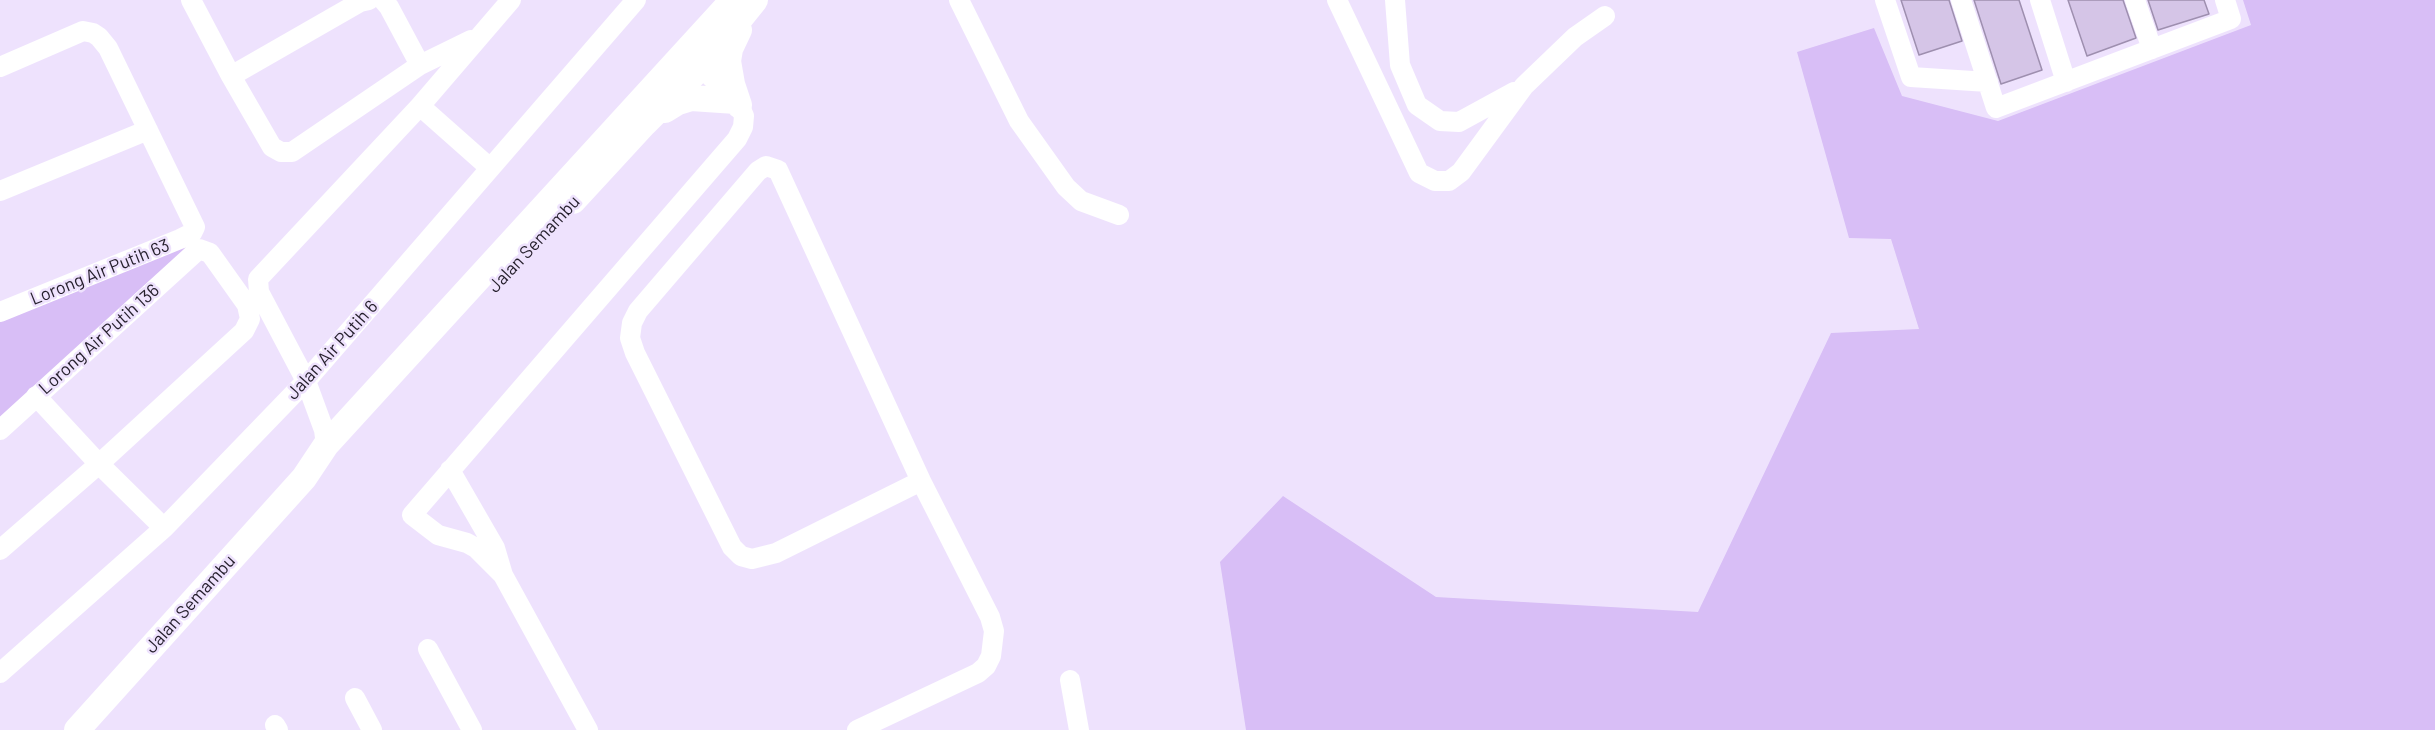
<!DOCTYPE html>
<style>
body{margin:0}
canvas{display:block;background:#eee2fd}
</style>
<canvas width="2435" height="730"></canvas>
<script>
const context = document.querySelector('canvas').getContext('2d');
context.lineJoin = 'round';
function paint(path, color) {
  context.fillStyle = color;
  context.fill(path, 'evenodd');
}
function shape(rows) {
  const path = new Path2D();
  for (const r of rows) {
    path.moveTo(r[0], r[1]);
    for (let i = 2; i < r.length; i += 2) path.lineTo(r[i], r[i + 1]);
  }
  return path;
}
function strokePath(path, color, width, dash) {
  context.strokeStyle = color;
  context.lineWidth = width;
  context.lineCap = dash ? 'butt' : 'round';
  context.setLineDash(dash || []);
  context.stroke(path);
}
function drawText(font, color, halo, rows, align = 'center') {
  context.font = font + ' Barlow,sans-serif';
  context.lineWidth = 5;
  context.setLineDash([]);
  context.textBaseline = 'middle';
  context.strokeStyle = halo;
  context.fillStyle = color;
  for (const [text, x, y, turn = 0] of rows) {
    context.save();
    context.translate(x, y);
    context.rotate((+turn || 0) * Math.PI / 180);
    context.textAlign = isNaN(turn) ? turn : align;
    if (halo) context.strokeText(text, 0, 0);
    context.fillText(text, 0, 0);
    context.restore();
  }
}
const green = shape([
 [2243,0,2435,0,2435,730,1246,730,1220,562,1283,496,1436,597,1698,612,1831,333,1919,329,1891,239,1849,238,1797,52,1874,28,1902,96,1998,121,2251,25],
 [194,239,200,241,0,424,0,322]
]);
const building = shape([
 [1901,0,1949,0,1962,41,1919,55,1901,0],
 [1974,0,2019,0,2042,70,2001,84,1974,0],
 [2068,0,2123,0,2136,38,2087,56,2068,0],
 [2148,0,2204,0,2209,14,2158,30,2148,0]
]);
const minor = shape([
 [191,0,231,76,272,147,281,152,292,152,420,65,389,7,383,0],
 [959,0,1019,121,1066,187,1081,201,1119,215],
 [1337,0,1419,173,1435,181,1449,181,1461,172,1524,86,1575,37,1605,16],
 [1395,0,1400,65,1417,105,1440,121,1459,122,1514,92],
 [1885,0,1911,77,1988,82],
 [1961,0,1996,108,2231,19,2225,0],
 [2040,0,2066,82],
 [2135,0,2152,49],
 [420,65,471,40],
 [0,67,83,31,93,33,99,37,108,48,195,227,192,233,180,239,0,312],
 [231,76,360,2,369,0],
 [420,106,490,168],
 [0,191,148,130],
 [36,396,99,464,164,528],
 [0,430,199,249,210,253,247,305,250,319,244,331,99,464,0,550],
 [326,445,324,430,306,381,259,292,258,279,420,106,511,0],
 [450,470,495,548,503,575,588,730],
 [503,575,476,548,467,543,438,535,412,515,737,139,743,127,744,116,739,105,701,67],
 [428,649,472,730],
 [0,673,164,528,306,381,636,0],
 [1070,680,1079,730],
 [355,698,372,730],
 [275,725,278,730],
 [857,730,978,673,986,666,991,656,994,631,990,617,921,481,778,170,766,166,758,171,638,311,632,323,630,338,635,353,732,547,741,556,752,559,776,553,921,481]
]);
const major = shape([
 [739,105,732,84,728,61,730,49,739,30],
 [665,110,678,102,691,98,736,101],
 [573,201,644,124,701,67,755,0],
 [77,730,304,478,326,445,390,375,733,0]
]);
const streetNames = [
 ["Jalan Semambu",534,244,-47],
 ["Lorong Air Putih 63",100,272,-22],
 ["Lorong Air Putih 136",99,339,-42],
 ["Jalan Air Putih 6",332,350,-48],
 ["Jalan Semambu",190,604,-48]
];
paint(green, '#d8bef6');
paint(building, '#d5c5e7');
strokePath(building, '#9e8faf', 1.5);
strokePath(minor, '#fff', 20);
strokePath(major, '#fff', 26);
drawText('18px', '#241e2b', '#eee2fd', streetNames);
</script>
